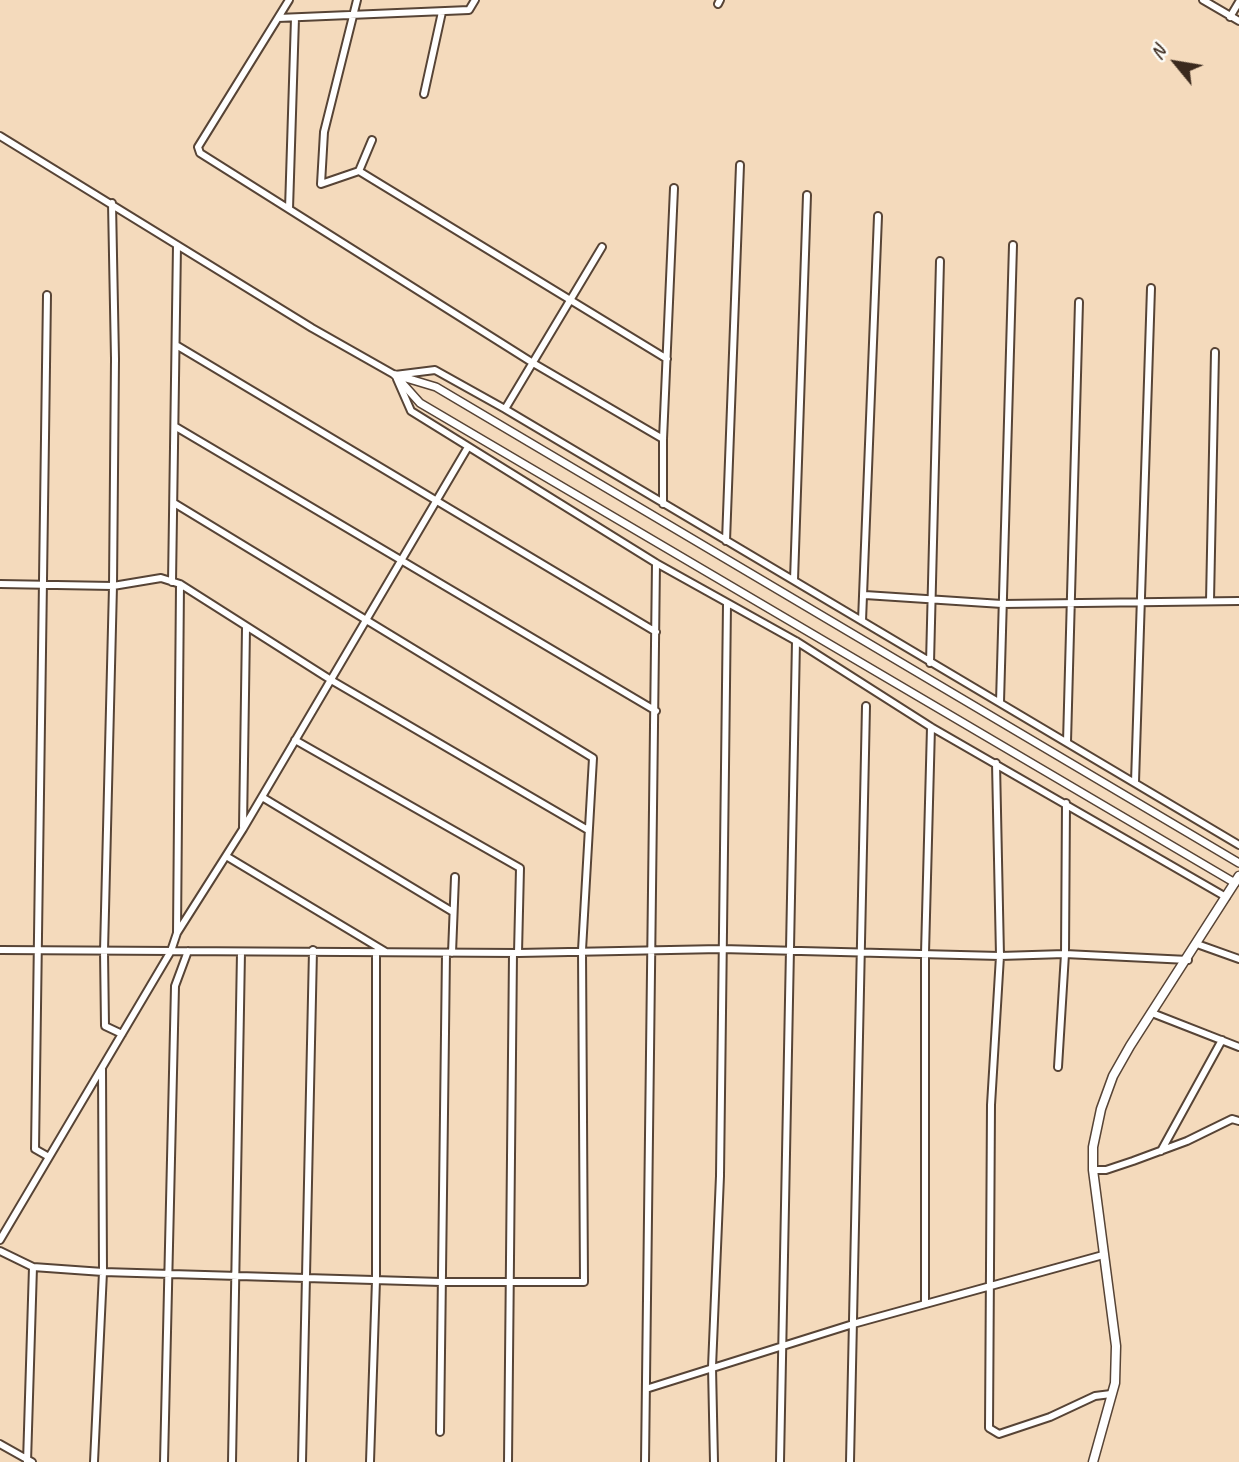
<!DOCTYPE html>
<style>
body{margin:0}
#map{position:relative;width:1239px;height:1462px;overflow:hidden;background:#f4dabc;font-family:Caveat,sans-serif}
canvas{display:block}
.north{position:absolute;left:1141px;top:28px;width:70px;height:70px;-webkit-text-stroke:5px #fdfcf7;paint-order:stroke;rotate:300deg;font-size:19px;font-weight:700;line-height:28px;text-align:center;color:#3b2a1e}
.north::after{content:'';display:block;margin:auto;width:24px;height:32px;background:#3b2a1e;clip-path:polygon(50% 0,100% 100%,50% 72%,0 100%)}
</style>
<div id="map">
<canvas width="1239" height="1462"></canvas>
<div class="north">N</div>
</div>
<script>
const context = document.querySelector('canvas').getContext('2d');
context.lineJoin = 'round';
function shape(rows) {
  const path = new Path2D();
  for (const r of rows) {
    path.moveTo(r[0], r[1]);
    for (let i = 2; i < r.length; i += 2) path.lineTo(r[i], r[i + 1]);
  }
  return path;
}
function strokePath(path, color, width, dash) {
  context.strokeStyle = color;
  context.lineWidth = width;
  context.lineCap = dash ? 'butt' : 'round';
  context.setLineDash(dash || []);
  context.stroke(path);
}
const minor = shape([
 [289,0,198,147,200,153,533,363,663,439],
 [357,0,324,132,321,184,359,171,372,140],
 [1203,0,1239,21],
 [718,4,720,0],
 [1230,17,1239,2],
 [278,18,469,10,475,0],
 [424,94,442,12],
 [0,136,312,328,395,375,435,370,505,409,1239,845],
 [359,171,667,359],
 [112,203,115,359,113,586,104,951,105,1026,122,1034],
 [289,209,295,18],
 [47,295,35,1149,49,1157],
 [176,345,656,632],
 [397,379,411,411,656,563,796,641,931,727,1226,897],
 [505,409,602,247],
 [176,427,656,711],
 [663,504,663,439,674,188],
 [726,541,740,165],
 [794,580,807,195],
 [172,582,177,245],
 [0,584,113,586,161,578,180,584,331,680,588,830],
 [865,595,1002,604,1239,601],
 [1210,601,1215,352],
 [862,621,878,216],
 [930,663,940,261],
 [1000,702,1013,245],
 [295,740,520,868,518,953],
 [1067,742,1079,302],
 [996,763,1000,956,991,1105,989,1428,999,1434,1050,1417,1095,1396,1111,1394],
 [1135,782,1151,288],
 [262,797,453,912],
 [243,827,246,628],
 [226,856,386,952],
 [177,932,180,584],
 [1197,944,1239,959],
 [0,950,518,953,721,949,1000,956,1065,954,1188,960],
 [452,953,455,877],
 [1152,1013,1239,1047],
 [1058,1067,1065,954,1066,803],
 [1161,1151,1222,1040],
 [1093,1170,1106,1170,1133,1161,1187,1141,1232,1119,1239,1121],
 [0,1240,171,951,177,933,243,829,468,447],
 [0,1251,33,1267,103,1272,441,1282,584,1282,582,950,593,758,174,503],
 [925,1304,925,953,931,727],
 [649,1388,853,1324,1103,1255],
 [440,1432,446,953],
 [0,1444,32,1462],
 [27,1462,33,1267],
 [94,1462,103,1272,102,1069],
 [164,1462,175,986,188,951],
 [232,1462,241,952],
 [302,1462,313,950],
 [370,1462,376,1280,376,952],
 [508,1462,513,953],
 [645,1462,656,563],
 [714,1462,712,1367,720,1176,727,604],
 [780,1462,796,641],
 [850,1462,866,706]
]);
const tertiary = shape([
 [395,375,420,403,1235,883],
 [396,375,436,387,1239,863]
]);
const secondary = shape([
 [1093,1462,1115,1383,1116,1346,1093,1170,1093,1147,1101,1109,1113,1076,1130,1046,1239,876]
]);
strokePath(minor, '#574436', 10);
strokePath(tertiary, '#574436', 10);
strokePath(secondary, '#574436', 11);
strokePath(minor, '#fff', 6);
strokePath(tertiary, '#fff', 7);
strokePath(secondary, '#fff', 8);
</script>
